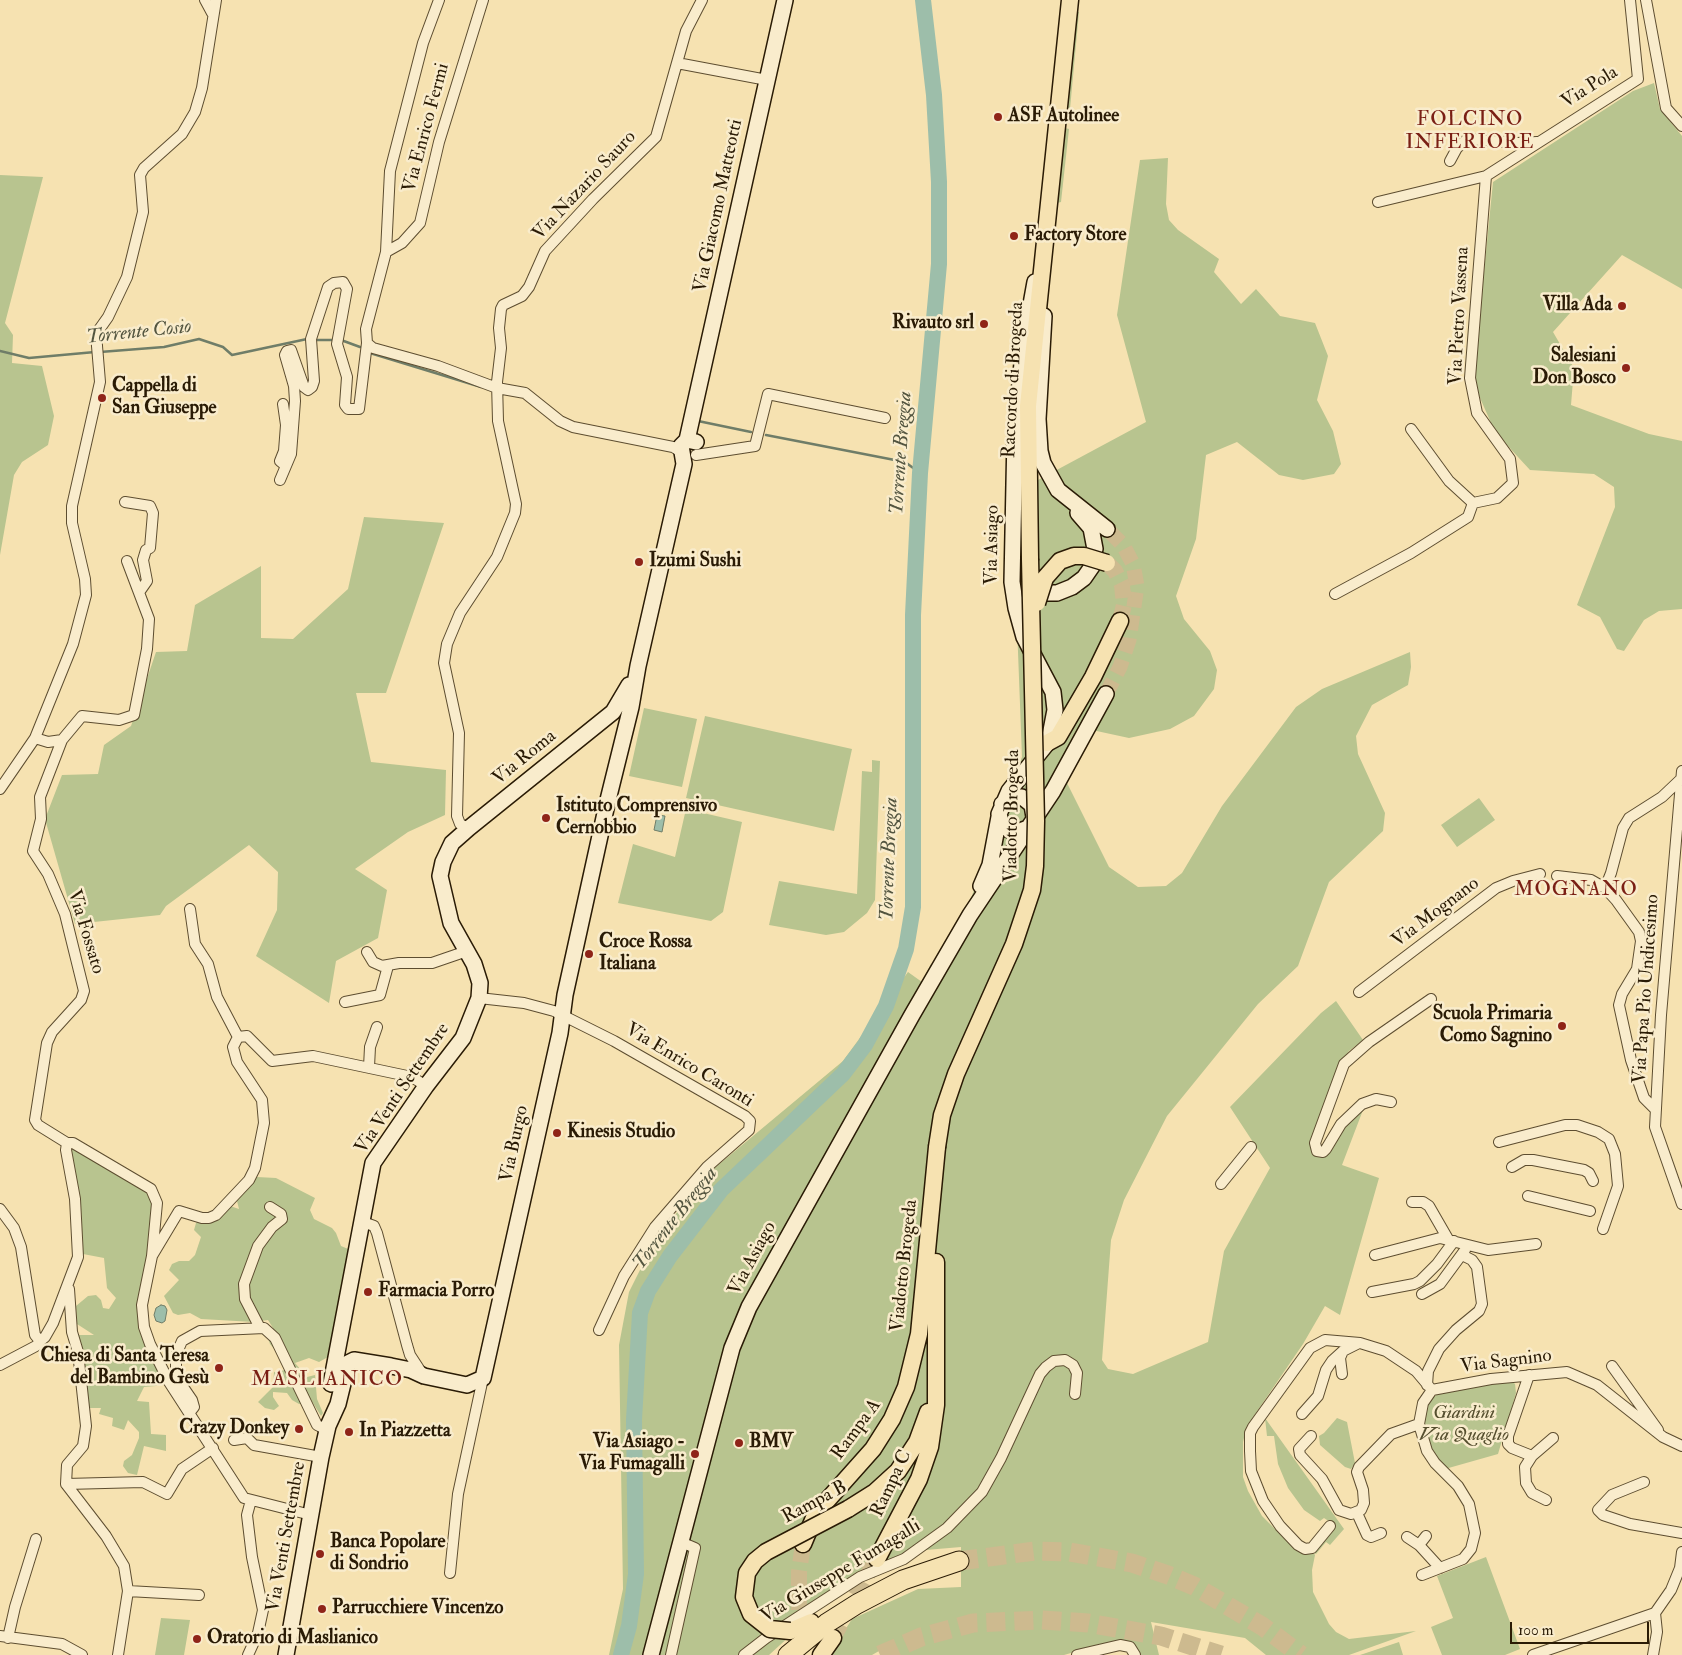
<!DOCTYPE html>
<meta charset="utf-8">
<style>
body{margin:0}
#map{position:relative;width:1682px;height:1655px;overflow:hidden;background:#f6e2b1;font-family:"IM FELL Double Pica",serif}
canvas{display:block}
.scale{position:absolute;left:1510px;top:1622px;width:139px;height:22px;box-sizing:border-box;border:2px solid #2a1b05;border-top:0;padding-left:6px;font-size:15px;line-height:18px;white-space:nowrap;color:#2a1b05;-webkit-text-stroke:4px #f9eccc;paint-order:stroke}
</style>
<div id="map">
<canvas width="1682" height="1655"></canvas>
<div class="scale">100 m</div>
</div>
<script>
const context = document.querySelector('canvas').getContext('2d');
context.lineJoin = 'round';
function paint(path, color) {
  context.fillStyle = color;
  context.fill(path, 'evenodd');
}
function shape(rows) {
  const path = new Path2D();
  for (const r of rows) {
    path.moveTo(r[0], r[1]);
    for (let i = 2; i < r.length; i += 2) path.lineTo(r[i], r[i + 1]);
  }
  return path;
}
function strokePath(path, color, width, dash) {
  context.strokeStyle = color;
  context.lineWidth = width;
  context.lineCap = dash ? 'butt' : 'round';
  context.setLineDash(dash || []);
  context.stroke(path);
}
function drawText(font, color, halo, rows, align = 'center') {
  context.font = font + ' "IM FELL Double Pica",serif';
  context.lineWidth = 5;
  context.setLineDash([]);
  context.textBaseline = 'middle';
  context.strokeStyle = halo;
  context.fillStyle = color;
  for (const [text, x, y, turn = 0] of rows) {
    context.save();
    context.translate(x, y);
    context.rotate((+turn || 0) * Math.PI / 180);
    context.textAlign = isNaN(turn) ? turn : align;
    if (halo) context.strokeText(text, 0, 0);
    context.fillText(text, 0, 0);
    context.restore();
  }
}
const green = shape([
 [1076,11,1079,12,1070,109,1067,108],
 [1654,83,1660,109,1682,136,1682,289,1622,255,1553,332,1574,368,1571,405,1649,434,1682,441,1682,609,1659,611,1644,620,1624,651,1617,649,1600,617,1577,605,1615,507,1614,487,1594,474,1530,470,1495,432,1473,382,1493,182,1633,91],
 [1065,128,1069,129,1061,202,1057,203],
 [1168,158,1166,204,1169,220,1178,230,1219,259,1214,272,1241,304,1256,289,1280,316,1315,323,1328,356,1317,400,1333,431,1341,464,1334,474,1303,480,1279,475,1237,442,1206,455,1196,539,1176,596,1184,619,1210,651,1217,670,1214,689,1194,716,1170,729,1129,738,1092,730,1066,781,1109,867,1138,887,1166,886,1182,873,1222,806,1296,707,1322,689,1410,652,1411,667,1408,685,1372,705,1356,736,1358,754,1385,813,1383,831,1329,882,1298,966,1258,1004,1167,1116,1124,1200,1111,1240,1102,1360,1108,1369,1133,1374,1208,1342,1224,1251,1270,1168,1230,1107,1321,1013,1336,1001,1363,1040,1349,1051,1339,1065,1314,1153,1363,1110,1342,1165,1379,1178,1340,1315,1325,1306,1303,1344,1247,1426,1243,1442,1243,1477,1248,1491,1262,1516,1297,1551,1305,1552,1330,1522,1324,1518,1320,1521,1304,1510,1288,1488,1278,1464,1274,1436,1267,1436,1265,1418,1344,1529,1330,1545,1326,1542,1316,1554,1313,1552,1315,1555,1312,1570,1313,1592,1329,1624,1336,1632,1349,1639,1416,1631,1349,1655,1266,1655,1245,1638,1151,1622,1159,1655,1141,1655,1130,1642,1123,1640,1105,1643,1064,1655,882,1655,879,1651,872,1655,829,1655,852,1619,918,1589,961,1587,961,1547,914,1551,857,1575,769,1655,609,1655,623,1589,619,1345,629,1292,656,1238,711,1171,843,1061,908,972,922,982,931,964,934,968,964,917,980,874,995,803,1018,767,1022,757,1012,494,1146,422,1117,315,1140,160],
 [0,175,43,177,5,323,13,335,12,363,42,366,54,416,48,445,22,462,14,475,0,555],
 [364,517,444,523,386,693,356,693,371,762,446,770,445,815,408,832,355,869,387,890,378,938,336,961,329,1003,256,956,277,910,278,872,249,845,166,906,160,915,75,924,45,819,62,775,98,774,104,745,131,726,156,652,187,651,195,605,261,566,261,638,293,639,348,589],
 [644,708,697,719,682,787,629,776],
 [705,716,852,749,834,831,686,798],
 [872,760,880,761,875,900,867,913,844,932,826,935,769,925,779,881,857,894,862,771,872,772],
 [1479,798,1495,820,1457,847,1441,825],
 [686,809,742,822,723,912,711,921,618,903,633,844,675,857],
 [73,1147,150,1194,153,1204,148,1259,139,1300,162,1377,156,1386,144,1387,137,1401,149,1402,151,1434,166,1435,166,1451,144,1446,137,1475,128,1473,123,1466,124,1461,132,1455,139,1438,139,1432,128,1420,124,1430,112,1426,113,1418,99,1414,101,1408,89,1408,84,1354,78,1335,94,1335,77,1324,76,1306,88,1296,96,1295,101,1300,103,1308,109,1309,116,1298,107,1288,104,1258,83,1254,81,1209,70,1153],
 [257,1177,276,1178,315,1198,310,1210,314,1219,332,1228,336,1233,341,1246,353,1251,339,1335,328,1357,319,1362,309,1358,295,1363,307,1377,315,1375,317,1399,323,1413,321,1416,310,1398,304,1404,299,1404,292,1400,287,1393,273,1392,273,1397,279,1406,274,1410,265,1408,258,1402,273,1387,274,1372,285,1370,292,1360,285,1350,275,1350,270,1344,268,1338,273,1328,268,1320,254,1322,201,1319,190,1313,178,1315,173,1313,164,1296,179,1280,169,1270,172,1264,179,1261,189,1261,195,1255,201,1237,194,1230,196,1223,230,1206,239,1209,237,1201],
 [1512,1381,1515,1384,1516,1393,1498,1454,1445,1469,1431,1447,1424,1425,1424,1416,1429,1400,1441,1392],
 [1337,1418,1347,1422,1355,1463,1351,1469,1345,1467,1320,1445,1319,1436,1324,1433],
 [1486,1557,1520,1649,1505,1655,1442,1655,1431,1627,1453,1618,1437,1576],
 [161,1618,190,1620,184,1655,155,1655],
 [1399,1642,1403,1655,1360,1655]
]);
const water = shape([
 [657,815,665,816,662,832,654,830,657,815],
 [161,1305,165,1306,167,1310,165,1321,162,1323,156,1321,154,1315,156,1308,161,1305]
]);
const stream = shape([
 [314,340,335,340],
 [341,340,360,347],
 [0,351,29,358,95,352],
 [100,352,164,347,199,339,223,347,232,355,307,339],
 [370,353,481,387],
 [698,421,751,432],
 [766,435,905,462,920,473]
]);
const river = shape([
 [621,1655,629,1626,636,1574,634,1420,640,1313,648,1291,670,1256,721,1190,843,1074,865,1045,886,1006,906,949,913,907,913,615,920,473,939,264,939,182,934,95,923,0]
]);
const secondaryTunnel = shape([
 [1106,694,1120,667,1129,640,1137,586,1133,564,1123,545,1107,529]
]);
const primaryTunnel = shape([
 [1107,563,1115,571,1122,585,1124,605,1120,621],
 [799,1634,799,1572,803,1544],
 [833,1638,875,1561]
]);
const highwayTunnel = shape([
 [959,1561,1035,1551,1070,1552,1132,1563,1168,1575,1194,1586,1262,1626,1301,1655],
 [880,1655,921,1637,973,1623,1042,1620,1088,1623,1161,1636,1221,1655]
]);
const street = shape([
 [205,0,212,13],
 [439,0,423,43,390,171,386,252,366,329,367,343,373,348,438,366,497,388,525,393,560,421,573,427,673,447,681,452],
 [1646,0,1666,108,1682,126],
 [677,63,767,80],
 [1450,161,1457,148,1467,139,1518,143,1537,142],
 [1378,202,1486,176,1638,79,1630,0],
 [386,252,402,243,420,223,439,142,483,0],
 [283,404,286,425,284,451,280,461,285,465],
 [1411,429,1449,481,1473,503,1497,498,1513,483,1510,459,1477,413,1470,378,1486,176],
 [696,455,755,446,768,394,885,418],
 [280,480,291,454,295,401,294,386,285,355,287,351,291,350,304,387,308,390,312,387,314,381,311,339,328,287,334,283,343,282,347,289,337,344,347,377,345,405,348,409,359,409,367,343],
 [125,502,150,506,153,513,150,548,146,550,143,560,147,581,140,591],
 [1335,594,1411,553,1468,517,1473,503],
 [35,738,48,742,62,740,82,716,119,720,134,715,147,649,149,619,127,561],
 [62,740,40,797,41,819,33,851,48,874,65,914,84,991,81,1000,52,1032,47,1043,35,1120,38,1125,67,1143],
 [1682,771,1661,1015,1655,1127,1682,1204],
 [0,789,35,738,73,644,86,595,85,579,72,523,72,506,100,382,96,334,108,317,127,277,143,212,140,175,144,168,182,134,195,112,202,88,216,0],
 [469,828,460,824,457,816,459,733,444,663,447,644,460,613,497,557,515,513,516,504,498,421,497,382,501,348,499,328,501,309,503,305,522,296,529,287,545,251,593,199,656,137,686,31,702,0],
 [1557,876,1591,880,1605,888],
 [190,909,195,944,208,964,217,997,238,1037],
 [367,952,373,962,382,966,399,963,432,963,467,951],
 [1359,992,1496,888,1513,881,1540,874],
 [479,998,524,1003,554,1011,614,1041,745,1116,750,1121,749,1130,707,1167,655,1227,624,1276,599,1330],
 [345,1002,380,995,388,966],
 [369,1067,370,1047,377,1027],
 [1391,1102,1376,1099,1362,1104,1341,1124,1326,1149,1323,1152,1317,1151,1315,1143,1344,1064,1369,1042,1431,999],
 [1656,1110,1644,1098,1631,1060,1619,1005,1622,994,1637,969,1641,941,1639,932,1616,900,1605,888,1611,873,1623,828,1629,818,1662,797,1681,779],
 [1499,1142,1565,1125,1577,1125,1598,1132,1609,1139,1615,1154,1618,1186,1603,1229],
 [1512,1167,1524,1160,1533,1160,1584,1170,1589,1173,1593,1181],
 [1221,1184,1251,1147],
 [1528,1196,1590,1211],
 [1412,1202,1423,1202,1429,1206,1448,1239],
 [0,1209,14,1228,21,1247,35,1335,40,1341,45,1337,53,1323,78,1257,75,1199,66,1150,67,1143,73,1143,151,1189,157,1203,152,1256,142,1305,144,1327,150,1344,169,1382,244,1498,311,1515],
 [363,1222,374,1226,377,1233,407,1345,410,1355,423,1375],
 [1375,1255,1440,1238,1488,1250,1536,1244],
 [152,1256,179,1211,202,1218,209,1218,216,1215,249,1180,255,1168,264,1123,262,1100,237,1062,233,1047,238,1037,247,1036,272,1061,313,1056,412,1077,426,1086],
 [69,1289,72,1332,78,1352,86,1426,83,1446,67,1465,66,1484,106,1536,124,1566,128,1591,118,1655],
 [1372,1292,1414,1284,1420,1281,1437,1264,1454,1241],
 [1422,1294,1440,1284,1465,1250],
 [260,1328,245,1299,244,1284,258,1246,272,1227,282,1219,281,1214,270,1207],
 [0,1365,36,1346,40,1341],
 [1612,1366,1658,1430],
 [1342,1374,1340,1358,1343,1351],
 [1529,1375,1508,1436,1508,1444,1512,1448,1532,1456,1553,1438],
 [1427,1385,1428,1371,1439,1349,1456,1330,1479,1311,1482,1304,1477,1267,1472,1260,1462,1255],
 [190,1412,194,1407,192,1400,181,1384,176,1370,176,1355,182,1341,200,1331,264,1328,275,1338,317,1425,327,1430],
 [1302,1414,1318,1396,1326,1370,1332,1361,1343,1351,1359,1343],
 [1419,1424,1423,1403,1432,1390],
 [1311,1436,1299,1449,1300,1455,1322,1479,1339,1510,1351,1514,1361,1510,1364,1503,1363,1490,1357,1472,1359,1467,1391,1434,1419,1424,1427,1451,1435,1463,1458,1486,1469,1504,1475,1533,1471,1549,1463,1559,1422,1575],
 [234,1440,247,1438,254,1445,321,1457],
 [1532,1456,1525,1467,1526,1483,1532,1493,1546,1500],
 [1644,1482,1612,1495,1598,1510,1603,1515,1630,1524,1682,1533],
 [66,1484,143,1482,167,1494,182,1469,213,1448],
 [1357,1513,1367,1535,1371,1537,1381,1533],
 [1330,1526,1312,1548,1305,1549,1298,1545,1280,1526,1263,1501,1251,1471,1250,1451,1250,1433,1253,1427,1310,1348,1325,1340,1360,1343,1386,1351,1416,1371,1432,1390,1491,1379,1567,1372,1597,1385,1663,1437,1682,1446],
 [1407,1537,1419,1545,1440,1568],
 [1419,1545,1426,1536],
 [450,1573,458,1494,483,1378],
 [128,1591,199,1595],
 [0,1636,62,1644,82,1655],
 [8,1638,15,1607,36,1539],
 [248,1655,258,1633,263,1610,252,1557,247,1515,251,1500],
 [671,1655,695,1548,681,1542],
 [744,1655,766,1638,860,1577,904,1559,947,1528,982,1492,1001,1458,1040,1374,1046,1367,1054,1361,1065,1360,1073,1365,1077,1373,1075,1394],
 [1077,1655,1120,1645,1130,1647,1135,1655],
 [1533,1655,1655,1613,1671,1590,1680,1568,1682,1552],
 [1653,1655,1657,1632,1655,1613]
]);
const secondary = shape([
 [1044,316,1038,419,1040,451,1043,463,1058,490,1107,529],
 [687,440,785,0],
 [1078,513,1091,528,1095,549],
 [1047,593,1057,593,1072,587,1084,578,1093,565],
 [1002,804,1012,797,1022,797,1032,805,1034,817],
 [1028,828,1017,832,1009,830,1001,822,999,814,1009,791,1049,741,1055,710,1053,692,1024,637,1016,608,1012,582,1015,435,1024,343,1035,282],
 [981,886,990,865,999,817],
 [331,1384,373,1163,426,1086,463,1038,479,998,480,983,474,964,451,923,440,876,443,862,452,843,469,828,613,712,629,685],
 [286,1655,321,1457,328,1426,338,1404,348,1363,354,1360,391,1366,411,1370,424,1376,467,1385,483,1378,560,1033,565,995,607,804,631,707,638,666,684,464,681,446,687,440,696,442],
 [651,1655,732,1348,749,1307,912,1015,970,915,1053,791,1106,694]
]);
const primary = shape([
 [1030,559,1028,406,1070,0],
 [1047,743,1058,737,1093,677,1120,621],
 [848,1509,875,1492,898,1471,917,1442,928,1412],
 [803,1544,816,1513,873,1449,892,1419,906,1387,919,1334,937,1147],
 [877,1559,919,1479,930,1447,936,1405,936,1262],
 [790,1631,811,1622],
 [821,1655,833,1638]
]);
const highway = shape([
 [788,1655,827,1623,857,1604,903,1580,959,1561]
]);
const primaryBridge = shape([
 [1037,603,1045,578,1060,561,1074,556,1084,556,1107,563],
 [937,1147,942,1115,956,1074,1014,944,1032,890,1035,866,1036,821,1030,559],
 [790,1631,770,1629,751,1614,744,1597,747,1573,755,1561,766,1552,848,1509]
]);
const markers = [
 [998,117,5,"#8f2418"],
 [1014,236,5,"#8f2418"],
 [1622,306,5,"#8f2418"],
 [984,324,5,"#8f2418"],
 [1626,368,5,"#8f2418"],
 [102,398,5,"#8f2418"],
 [639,562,5,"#8f2418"],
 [546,818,5,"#8f2418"],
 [589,954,5,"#8f2418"],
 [1562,1026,5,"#8f2418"],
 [557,1133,5,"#8f2418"],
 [368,1292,5,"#8f2418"],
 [219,1368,5,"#8f2418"],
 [299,1429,5,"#8f2418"],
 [349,1432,5,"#8f2418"],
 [739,1443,5,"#8f2418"],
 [695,1454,5,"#8f2418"],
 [320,1554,5,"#8f2418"],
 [322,1609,5,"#8f2418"],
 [197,1639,5,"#8f2418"]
];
const streetNames = [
 ["Via Pola",1590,88,-32],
 ["Via Enrico Fermi",427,128,-75],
 ["Via Nazario Sauro",585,186,-47],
 ["Via Giacomo Matteotti",719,206,-78],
 ["Via Pietro Vassena",1460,316,-87],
 ["Raccordo di Brogeda",1014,380,-87],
 ["Via Asiago",993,545,-89],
 ["Via Roma",525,758,-39],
 ["Viadotto Brogeda",1013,816,-89],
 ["Via Mognano",1436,913,-37],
 ["Via Fossato",85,932,73],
 ["Via Papa Pio Undicesimo",1647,989,-86],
 ["Via Enrico Caronti",689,1066,31],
 ["Via Venti Settembre",403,1089,-56],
 ["Via Burgo",515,1144,-78],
 ["Via Asiago",753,1259,-62],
 ["Viadotto Brogeda",905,1266,-84],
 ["Via Sagnino",1506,1362,-7],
 ["Rampa A",857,1430,-54],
 ["Rampa C",892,1484,-65],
 ["Rampa B",815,1503,-28],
 ["Via Venti Settembre",287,1537,-80],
 ["Via Giuseppe Fumagalli",841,1572,-31]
];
const poiNames = [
 ["ASF Autolinee",1008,117],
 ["Factory Store",1024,236],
 ["Villa Ada",1612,306,"right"],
 ["Rivauto srl",974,324,"right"],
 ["Salesiani",1616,357,"right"],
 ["Don Bosco",1616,379,"right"],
 ["Cappella di",112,387],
 ["San Giuseppe",112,409],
 ["Izumi Sushi",649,562],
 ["Istituto Comprensivo",556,807],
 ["Cernobbio",556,829],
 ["Croce Rossa",599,943],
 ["Italiana",599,965],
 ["Scuola Primaria",1552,1015,"right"],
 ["Como Sagnino",1552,1037,"right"],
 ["Kinesis Studio",567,1133],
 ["Farmacia Porro",378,1292],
 ["Chiesa di Santa Teresa",209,1357,"right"],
 ["del Bambino Gesù",209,1379,"right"],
 ["Crazy Donkey",289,1429,"right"],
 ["In Piazzetta",359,1432],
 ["Via Asiago -",685,1443,"right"],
 ["Via Fumagalli",685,1465,"right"],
 ["BMV",749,1443],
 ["Banca Popolare",330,1543],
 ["di Sondrio",330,1565],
 ["Parrucchiere Vincenzo",332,1609],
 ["Oratorio di Maslianico",207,1639]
];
const parkNames = [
 ["Giardini",1464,1414],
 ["Via Quaglio",1464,1436]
];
const neighbourhoodNames = [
 ["FOLCINO",1470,121],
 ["INFERIORE",1470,144],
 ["MOGNANO",1576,891]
];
const waterNames = [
 ["Torrente Cosio",139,333,-6],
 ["Torrente Breggia",902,453,-86],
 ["Torrente Breggia",890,859,-88],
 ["Torrente Breggia",676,1219,-52]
];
const quarterNames = [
 ["MASLIANICO",327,1380]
];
paint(green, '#b8c48f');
paint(water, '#9dbeaa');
strokePath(water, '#6f7d68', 1);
strokePath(stream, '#6f7d68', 2.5);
strokePath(river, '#9dbeaa', 16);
strokePath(secondaryTunnel, '#cdba8f', 15, [15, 8]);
strokePath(primaryTunnel, '#cdba8f', 16, [16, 8]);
strokePath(highwayTunnel, '#cdba8f', 19, [19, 9]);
strokePath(street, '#5d4d30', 12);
strokePath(secondary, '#2a1b05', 18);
strokePath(primary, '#2a1b05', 19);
strokePath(highway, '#2a1b05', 21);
strokePath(street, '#f9eccc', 10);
strokePath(secondary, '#f9eccc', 15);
strokePath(primary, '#f6e2b1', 16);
strokePath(highway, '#f6e2b1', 19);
strokePath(primaryBridge, '#2a1b05', 19, []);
strokePath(primaryBridge, '#f6e2b1', 16);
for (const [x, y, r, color] of markers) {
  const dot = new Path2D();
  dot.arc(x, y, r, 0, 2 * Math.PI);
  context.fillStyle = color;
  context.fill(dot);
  strokePath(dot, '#f9eccc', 2);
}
drawText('19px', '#2a1b05', '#f9eccc', streetNames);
drawText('bold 19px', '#2a1b05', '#f9eccc', poiNames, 'left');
drawText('italic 19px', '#554e2e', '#f9eccc', parkNames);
context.letterSpacing = '1px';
drawText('20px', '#7a1f14', '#f9eccc', neighbourhoodNames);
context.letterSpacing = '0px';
drawText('italic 20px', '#52543f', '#f9eccc', waterNames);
context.letterSpacing = '1px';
drawText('21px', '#7a1f14', '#f9eccc', quarterNames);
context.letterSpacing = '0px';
</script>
